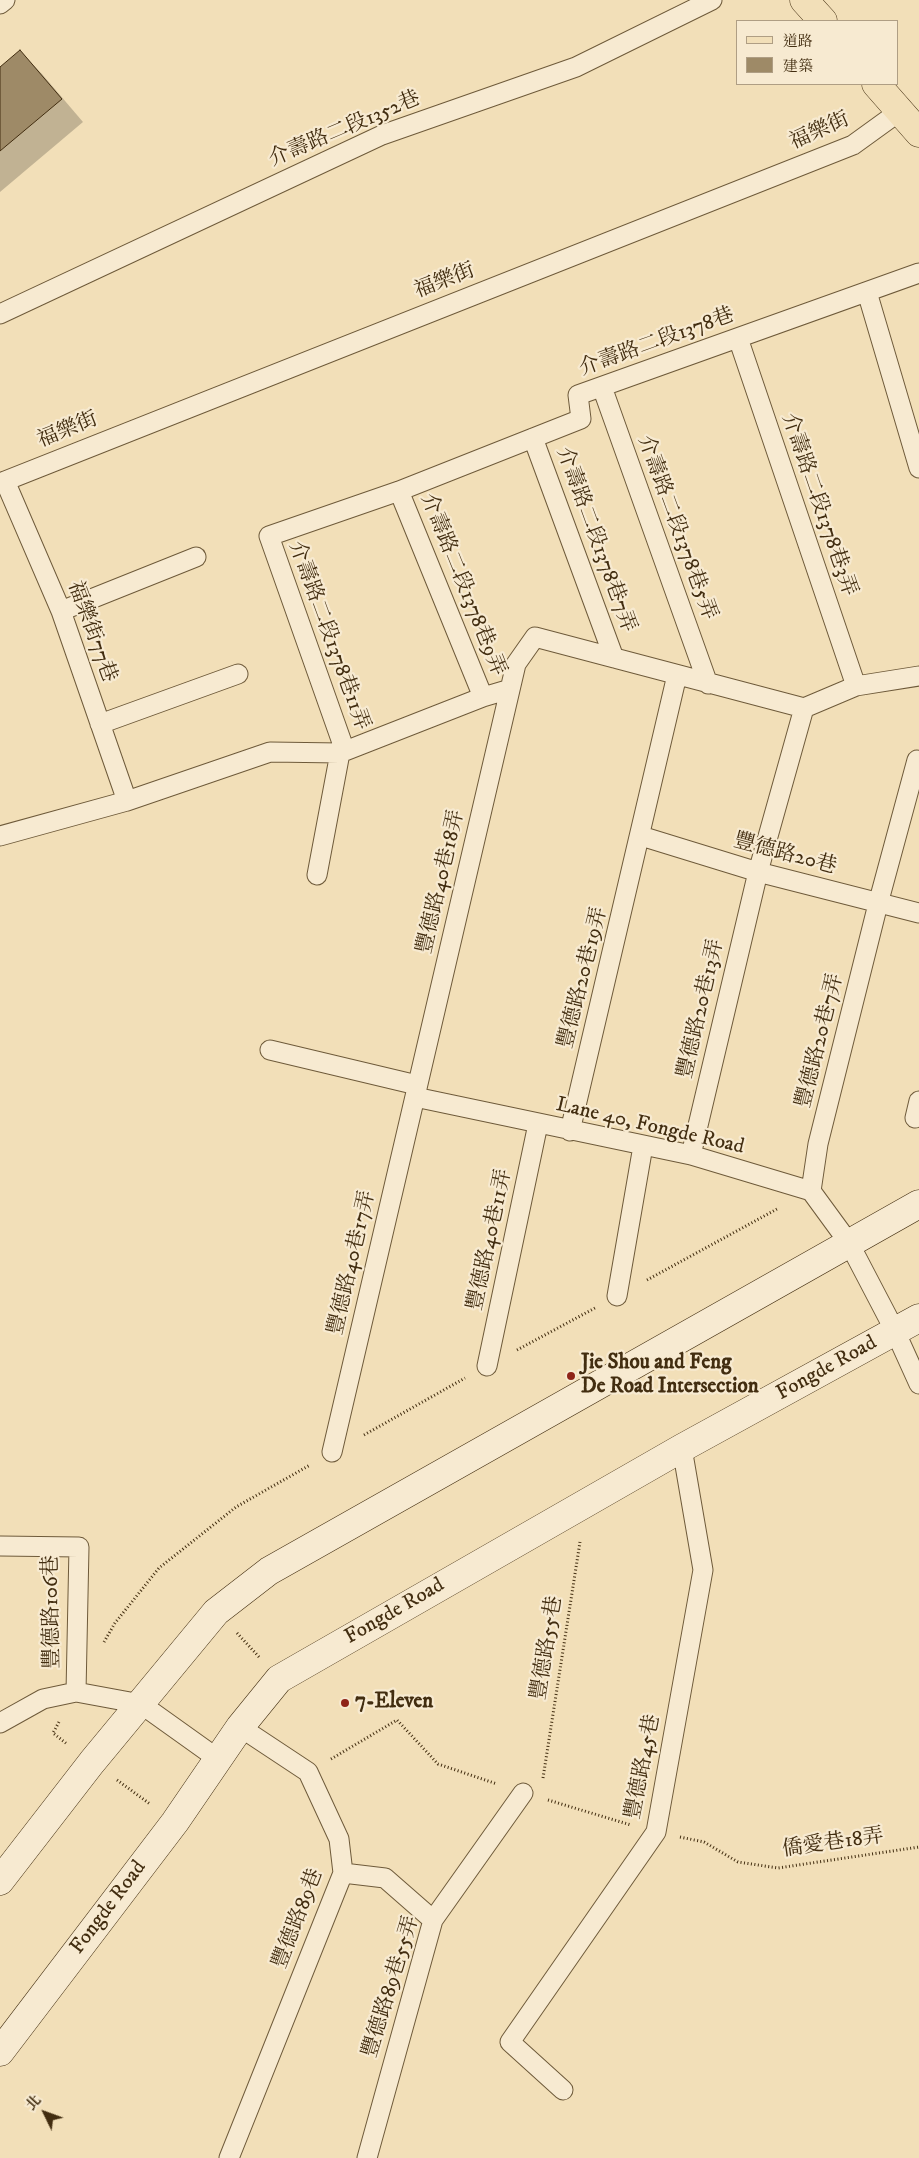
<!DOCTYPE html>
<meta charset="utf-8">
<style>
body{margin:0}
#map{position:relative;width:919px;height:2158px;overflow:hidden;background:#f2dfb8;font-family:"IM FELL DW Pica","Noto Serif TC",serif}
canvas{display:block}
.legend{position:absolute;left:736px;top:20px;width:162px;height:65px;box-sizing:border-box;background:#f7ead1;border:1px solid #af9e84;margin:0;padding:6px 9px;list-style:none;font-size:15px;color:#422d10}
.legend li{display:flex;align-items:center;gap:10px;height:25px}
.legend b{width:25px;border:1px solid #af9e84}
.north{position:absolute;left:20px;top:2088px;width:50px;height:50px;-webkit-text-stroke:4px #f7ead1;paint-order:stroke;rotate:312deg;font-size:14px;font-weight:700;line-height:20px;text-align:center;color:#422d10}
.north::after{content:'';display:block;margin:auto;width:18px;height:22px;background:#422d10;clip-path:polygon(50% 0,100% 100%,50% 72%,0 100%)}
</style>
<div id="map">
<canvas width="919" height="2158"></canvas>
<ul class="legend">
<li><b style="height:6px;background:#f2dfb8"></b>道路</li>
<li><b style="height:14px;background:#9e8a67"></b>建築</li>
</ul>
<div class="north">北</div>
</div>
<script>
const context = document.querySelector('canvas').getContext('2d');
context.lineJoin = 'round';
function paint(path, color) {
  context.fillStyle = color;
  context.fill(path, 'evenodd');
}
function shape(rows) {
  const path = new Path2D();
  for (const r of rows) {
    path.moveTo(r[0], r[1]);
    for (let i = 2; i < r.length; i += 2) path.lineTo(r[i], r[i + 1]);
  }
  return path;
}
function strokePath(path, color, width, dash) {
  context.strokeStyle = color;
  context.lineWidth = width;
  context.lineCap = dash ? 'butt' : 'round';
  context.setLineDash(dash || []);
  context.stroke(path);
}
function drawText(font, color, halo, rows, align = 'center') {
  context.font = font + ' "IM FELL DW Pica","Noto Serif TC",serif';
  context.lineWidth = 4.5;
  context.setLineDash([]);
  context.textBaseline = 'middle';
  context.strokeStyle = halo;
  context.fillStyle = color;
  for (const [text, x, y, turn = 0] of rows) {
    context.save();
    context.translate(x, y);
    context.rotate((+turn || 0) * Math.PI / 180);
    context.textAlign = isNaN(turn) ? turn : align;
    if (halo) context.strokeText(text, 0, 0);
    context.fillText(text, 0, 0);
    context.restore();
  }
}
const shadow = shape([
 [20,51,42,74,83,122,0,192,0,68]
]);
const building = shape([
 [20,50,62,99,0,151,0,67,20,50]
]);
const path = shape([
 [647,1280,777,1209],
 [517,1350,595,1308],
 [364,1435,465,1378],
 [237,1633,260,1658],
 [104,1642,115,1623,159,1568,236,1507,310,1465],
 [59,1722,53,1733,67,1744],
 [331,1759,397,1720,438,1764,497,1784],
 [543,1778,580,1542],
 [117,1780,150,1804],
 [548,1800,631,1825],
 [680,1837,704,1842,738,1862,778,1868,919,1847]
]);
const lane = shape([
 [0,4,5,0],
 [867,292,919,468],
 [0,314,382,135,576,67,712,0],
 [738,338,856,686],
 [602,387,708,684],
 [533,438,614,658],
 [5,481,61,611,127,801],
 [0,483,853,145,900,111],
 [399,491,483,697],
 [61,611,196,557],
 [804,708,856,686,919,676],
 [100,724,238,674],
 [345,751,269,536,399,491,581,419,578,395,919,273],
 [0,836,127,801,270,752,340,753,483,697,510,689],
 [641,836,758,872,919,913],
 [317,875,340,753],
 [270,1050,417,1085],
 [415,1097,691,1155,811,1191,849,1243,895,1331,919,1384],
 [915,1118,919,1101],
 [570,1131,677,675],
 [691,1155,758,872,804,708],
 [811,1191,818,1144,878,904,917,760],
 [617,1296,643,1146],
 [487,1366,538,1124],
 [332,1452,516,664,535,637,804,708],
 [0,1546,79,1547,76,1692],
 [0,1723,43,1699,76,1692,141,1704,218,1759],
 [343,1873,385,1878,433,1920],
 [563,2090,510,2042,656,1832,703,1570,682,1448],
 [229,2158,343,1873,339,1839,308,1772,240,1727],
 [367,2158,433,1920,523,1793]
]);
const secondary = shape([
 [0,1881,92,1762,216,1612,269,1571,919,1204],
 [0,2052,175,1822,240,1727,279,1679,682,1448,919,1318]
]);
const primary = shape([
 [804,0,823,21],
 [876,84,919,133]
]);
const markers = [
 [571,1376,5,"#8f2418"],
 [345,1703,5,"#8f2418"]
];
const streetNames = [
 ["介壽路二段1352巷",345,130,-23],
 ["福樂街",820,132,-24],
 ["福樂街",445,282,-21],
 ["介壽路二段1378巷",657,343,-20],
 ["福樂街",68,431,-22],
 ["介壽路二段1378巷3弄",818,505,71],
 ["介壽路二段1378巷5弄",676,528,70],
 ["介壽路二段1378巷7弄",595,540,70],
 ["介壽路二段1378巷9弄",462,585,68],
 ["福樂街77巷",91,632,70],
 ["介壽路二段1378巷11弄",328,636,70],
 ["豐德路20巷",785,855,15],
 ["豐德路40巷18弄",442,882,-77],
 ["豐德路20巷19弄",584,978,-76],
 ["豐德路20巷13弄",702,1009,-77],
 ["豐德路20巷7弄",821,1041,-76],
 ["Lane 40, Fongde Road",650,1127,13],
 ["豐德路40巷11弄",491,1240,-78],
 ["豐德路40巷17弄",353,1263,-77],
 ["Fongde Road",827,1369,-29],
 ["豐德路106巷",53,1612,-91],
 ["Fongde Road",395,1612,-30],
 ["豐德路55巷",548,1648,-81],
 ["豐德路45巷",644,1767,-79],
 ["僑愛巷18弄",833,1844,-8],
 ["Fongde Road",109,1908,-53],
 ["豐德路89巷",299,1919,-69],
 ["豐德路89巷55弄",392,1987,-73]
];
const poiNames = [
 ["Jie Shou and Feng",581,1364],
 ["De Road Intersection",581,1388],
 ["7-Eleven",355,1703]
];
paint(shadow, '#0003');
paint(building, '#9e8a67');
strokePath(building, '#422d10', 1);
strokePath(lane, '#6e5a3a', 21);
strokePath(secondary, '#422d10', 29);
strokePath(primary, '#422d10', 29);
strokePath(path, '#422d10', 3, [1, 2.5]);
strokePath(lane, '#f7ead1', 19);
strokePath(secondary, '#f7ead1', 28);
strokePath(primary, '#f2dfb8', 28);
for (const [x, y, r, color] of markers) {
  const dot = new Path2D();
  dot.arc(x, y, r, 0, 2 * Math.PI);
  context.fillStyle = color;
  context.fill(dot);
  strokePath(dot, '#f7ead1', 2);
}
drawText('21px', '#422d10', '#f7ead1', streetNames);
drawText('bold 21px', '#422d10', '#f7ead1', poiNames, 'left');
</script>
